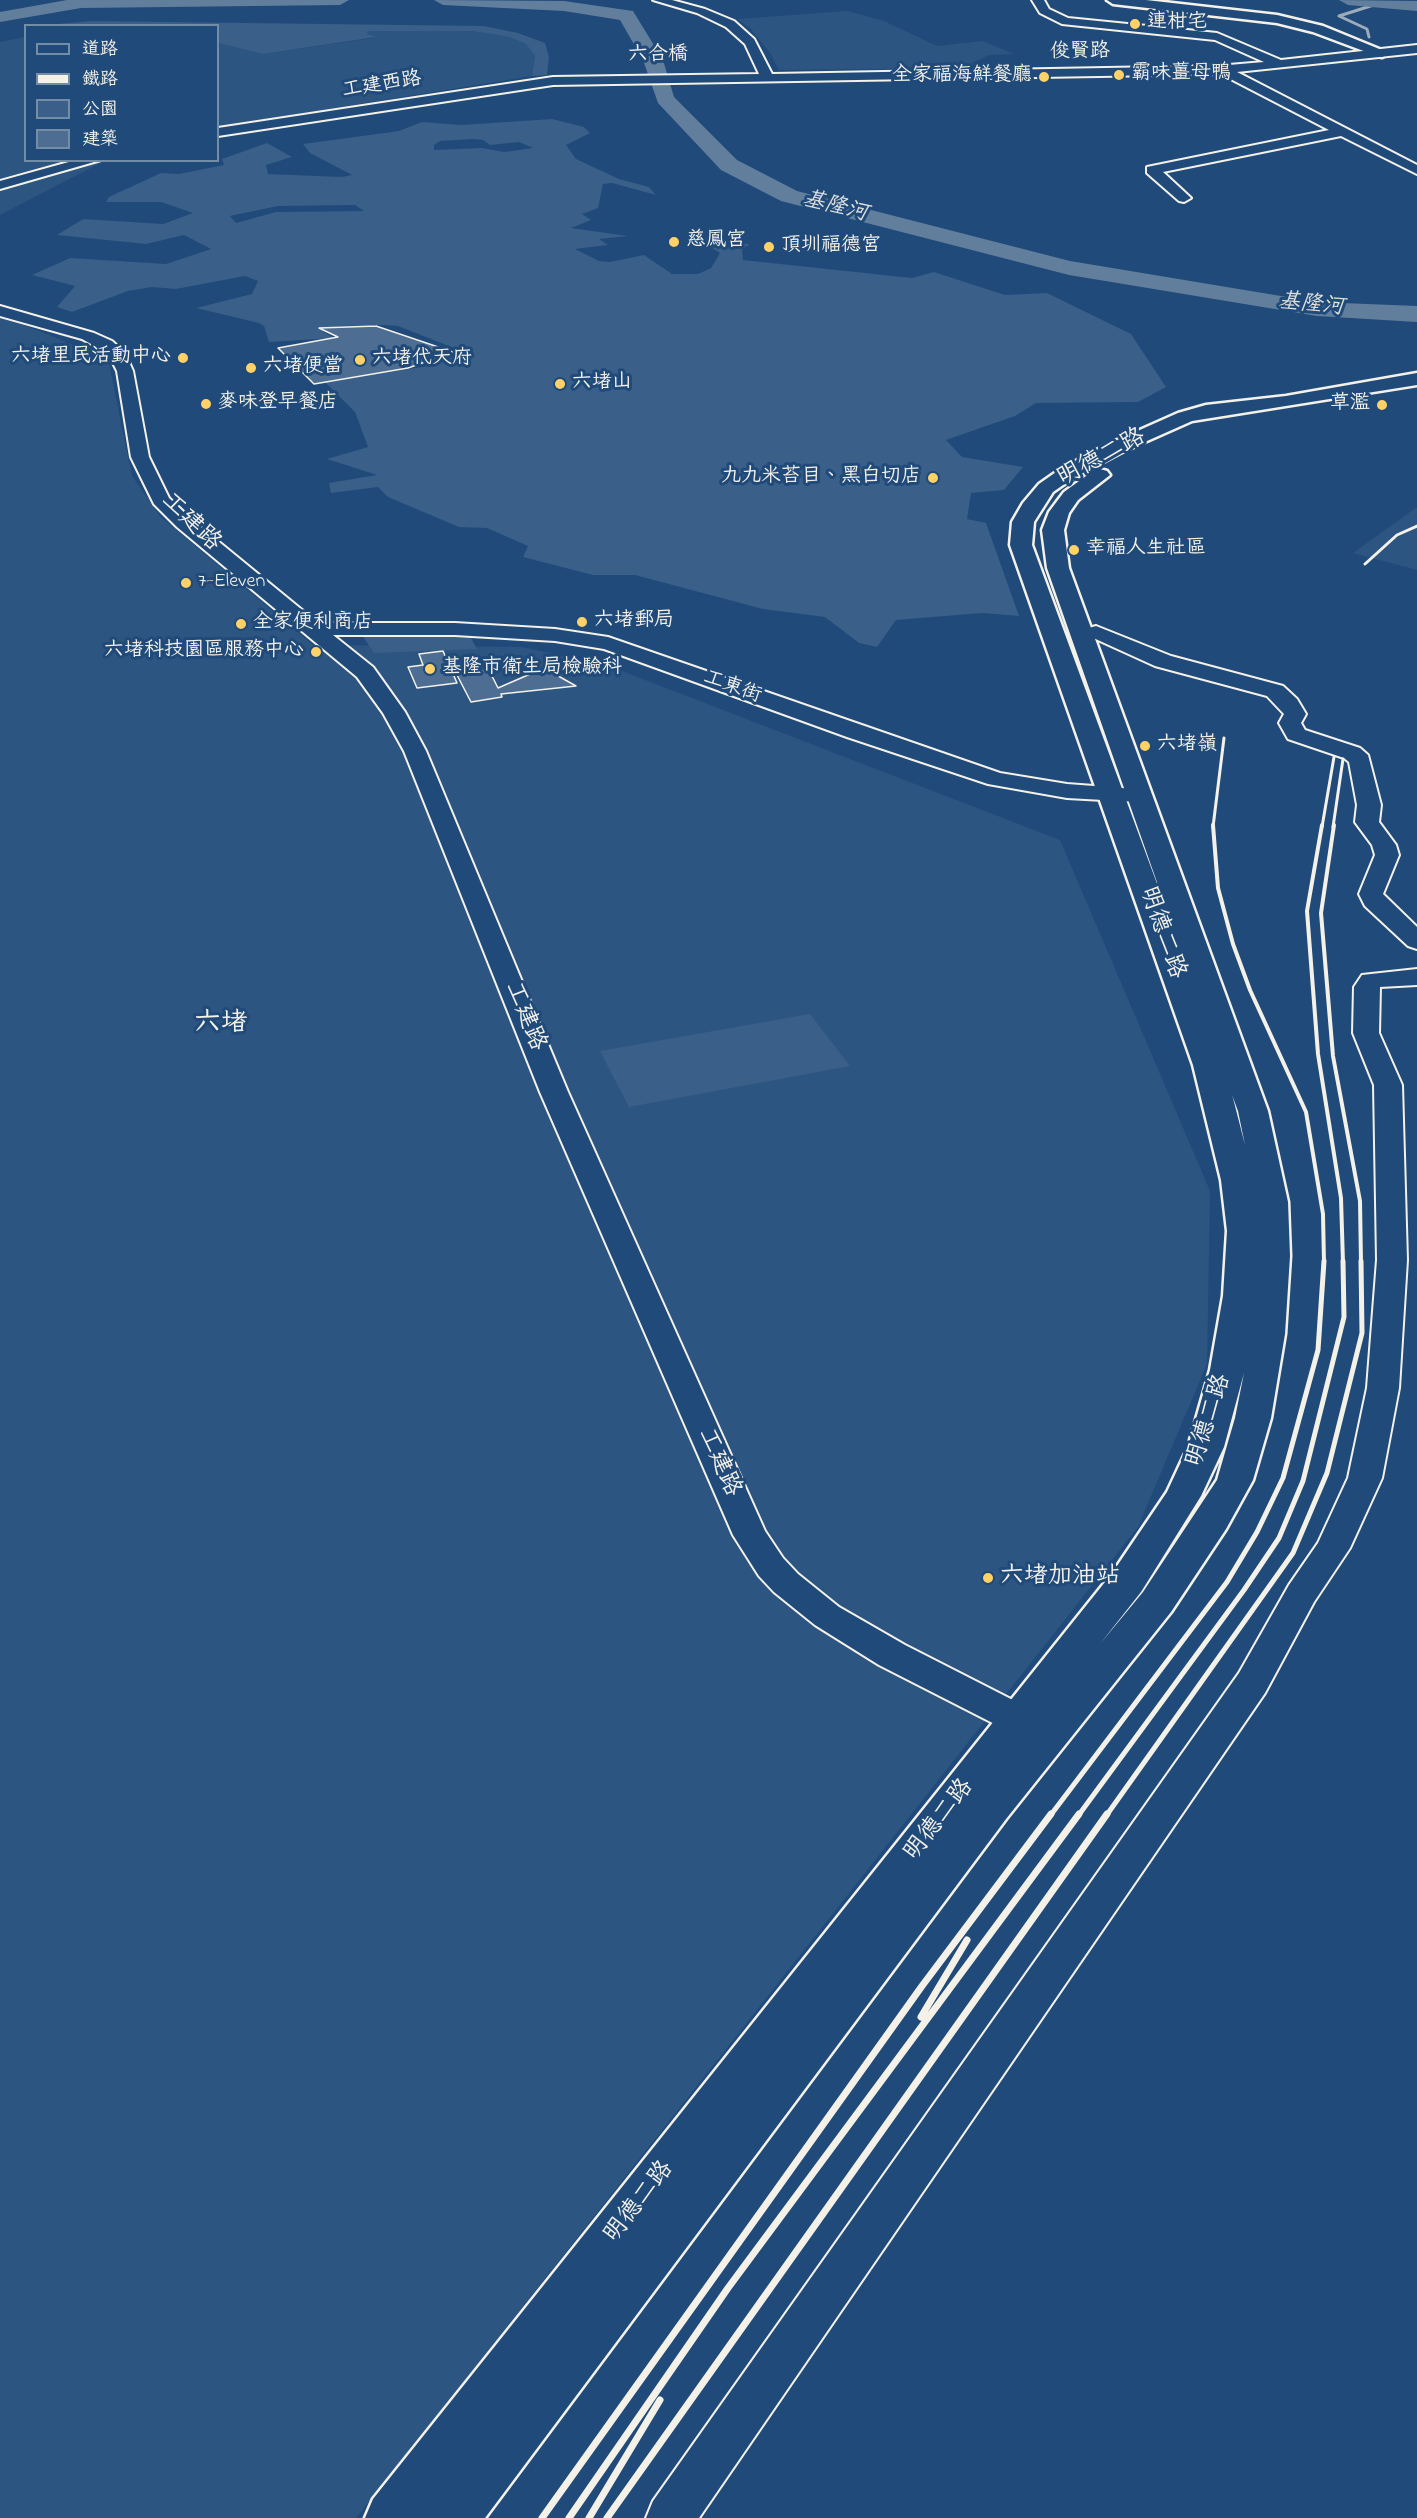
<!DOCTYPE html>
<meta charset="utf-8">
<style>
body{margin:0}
#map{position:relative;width:1417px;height:2518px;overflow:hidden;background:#1f4a7a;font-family:"Indie Flower","LXGW WenKai TC",sans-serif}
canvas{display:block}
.legend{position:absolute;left:24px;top:24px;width:195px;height:138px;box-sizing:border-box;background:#1f4a7a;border:2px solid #748da6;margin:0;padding:8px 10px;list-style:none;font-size:18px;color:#f4f1e8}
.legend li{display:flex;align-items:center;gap:12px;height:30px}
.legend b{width:30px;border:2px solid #748da6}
</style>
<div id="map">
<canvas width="1417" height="2518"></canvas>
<ul class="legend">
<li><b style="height:8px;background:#1f4a7a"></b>道路</li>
<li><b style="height:8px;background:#f4f1e8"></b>鐵路</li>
<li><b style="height:16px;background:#3a5f88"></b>公園</li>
<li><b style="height:16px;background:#4d6e92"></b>建築</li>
</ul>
</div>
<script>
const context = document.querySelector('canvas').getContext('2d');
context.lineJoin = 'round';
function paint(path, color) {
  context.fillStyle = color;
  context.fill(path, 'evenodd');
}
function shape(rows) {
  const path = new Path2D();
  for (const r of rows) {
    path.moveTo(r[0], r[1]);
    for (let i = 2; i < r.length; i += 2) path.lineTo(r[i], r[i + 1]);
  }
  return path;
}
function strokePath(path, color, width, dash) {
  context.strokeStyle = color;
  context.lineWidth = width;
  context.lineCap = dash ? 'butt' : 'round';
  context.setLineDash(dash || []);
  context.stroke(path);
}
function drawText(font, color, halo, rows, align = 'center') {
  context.font = font + ' "Indie Flower","LXGW WenKai TC",sans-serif';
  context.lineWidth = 6;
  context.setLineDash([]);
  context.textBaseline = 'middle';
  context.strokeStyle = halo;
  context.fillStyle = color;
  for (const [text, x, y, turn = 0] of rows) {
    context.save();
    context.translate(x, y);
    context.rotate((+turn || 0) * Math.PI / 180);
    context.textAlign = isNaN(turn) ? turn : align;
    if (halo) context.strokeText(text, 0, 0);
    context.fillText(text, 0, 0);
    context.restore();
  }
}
const built = shape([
 [848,11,884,21,937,46,983,41,1014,54,989,55,972,63,974,68,779,70,770,53,750,28,737,19],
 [368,31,472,31,509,37,526,44,535,56,532,76,218,127,218,43,263,54,374,38,367,34],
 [25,37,26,160,104,161,0,215,0,42],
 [0,315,108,359,132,476,160,516,313,645,522,647,609,666,1060,840,1210,1191,1207,1364,1138,1527,356,2518,0,2518],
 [1417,507,1417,570,1353,553]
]);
const green = shape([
 [91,21,484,26,518,33,545,43,549,57,547,75,532,76,535,56,526,44,509,37,472,31,368,31,367,34,376,37,263,54,218,43,218,26,46,25],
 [552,119,584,127,590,133,566,145,576,159,619,179,649,187,656,195,612,183,603,184,598,208,582,214,591,220,571,228,628,236,599,239,608,245,575,249,599,261,610,262,644,255,672,274,698,274,711,268,720,253,712,248,721,243,750,244,742,249,743,260,912,278,934,272,1005,295,1047,293,1131,334,1166,387,1138,402,1036,403,1015,416,946,440,962,457,1023,467,1004,490,971,493,967,519,986,523,1019,616,982,613,896,620,877,647,859,643,825,617,763,609,635,575,593,575,523,557,528,546,487,528,459,527,388,497,378,487,331,493,329,483,377,475,327,459,368,447,355,412,325,382,435,365,459,350,398,326,384,325,340,326,322,331,334,338,269,342,264,326,259,323,196,308,252,294,258,281,245,276,176,289,152,287,128,291,72,312,57,307,75,286,32,275,70,258,166,264,211,249,184,235,146,244,57,235,83,219,163,224,193,213,161,202,106,202,109,197,161,173,179,174,224,165,222,159,267,143,292,157,266,165,268,174,342,177,352,175,310,153,303,144,399,131,422,122,461,125],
 [473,139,483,140,490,145,519,142,533,148,504,152,482,148,434,150,434,145,440,141],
 [355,205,364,211,276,212,236,223,230,216,278,206],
 [362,635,470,636,477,649,374,653],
 [810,1014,850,1066,629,1107,600,1051]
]);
const stream = shape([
 [81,3,87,0],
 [1369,37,1367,29,1339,16,1380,3]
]);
const river = shape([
 [67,0,349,0,340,5,81,8,0,22,0,12,67,0],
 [434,0,564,1,633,11,663,60,674,97,737,160,797,191,1070,261,1317,302,1417,306,1417,322,1317,316,1069,275,781,201,721,170,658,103,643,60,620,20,564,11,443,5,434,0],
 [1339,0,1417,1,1417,11,1348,5,1339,0]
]);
const building = shape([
 [376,326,453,352,408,368,314,384,278,348,338,337,319,328,376,326],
 [443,651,457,683,417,688,408,667,423,665,419,654,443,651],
 [544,668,576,686,501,694,502,697,471,702,457,675,489,670,498,688,544,668]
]);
const minor = shape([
 [653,0,672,0,705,9,734,21,754,39,772,74,1217,66,1264,62,1215,40,1062,24,1040,13,1032,0,1044,0,1049,9,1068,18,1217,33,1281,60,1417,45,1417,53,1237,72,1417,165,1417,174,1341,136,1163,172,1191,198,1184,202,1179,201,1147,173,1147,167,1329,130,1221,74,553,85,218,136,218,128,553,77,759,74,745,44,726,27,697,13,653,0],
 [76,160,101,160,0,189,0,181,76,160],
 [0,306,94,333,112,341,125,353,133,371,149,457,169,498,191,519,318,623,455,623,555,629,608,637,1000,773,1067,784,1148,790,1152,795,1148,800,1140,802,1067,798,988,784,847,737,604,649,555,641,455,635,333,635,373,667,405,712,426,751,568,1092,765,1531,783,1558,798,1574,839,1607,905,1645,1050,1719,1055,1729,1050,1739,1037,1744,1024,1739,879,1665,815,1625,774,1592,759,1576,733,1535,540,1092,404,751,383,713,357,677,177,527,154,504,131,457,117,371,111,359,100,349,82,339,0,316,0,306],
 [1096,626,1171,656,1283,686,1297,699,1306,714,1301,723,1305,730,1360,748,1368,755,1381,805,1379,822,1396,845,1399,855,1383,894,1417,927,1417,949,1408,946,1365,906,1359,894,1375,855,1372,845,1355,822,1357,805,1349,762,1344,758,1288,739,1279,723,1284,714,1267,696,1155,666,1089,636,1086,632,1089,628,1096,626],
 [1417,969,1417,985,1380,987,1379,1033,1402,1085,1407,1260,1399,1388,1382,1478,1350,1548,1314,1602,1265,1693,699,2518,646,2518,653,2501,1239,1673,1289,1585,1318,1543,1348,1478,1367,1388,1377,1260,1374,1085,1353,1033,1354,987,1362,975,1417,969]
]);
const major = shape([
 [1417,373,1417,385,1192,421,1120,453,1073,478,1053,492,1034,522,1032,545,1166,908,1047,568,1042,530,1049,512,1064,492,1093,471,1100,469,1107,471,1110,475,1078,500,1069,513,1064,530,1069,568,1268,1111,1288,1202,1290,1256,1285,1334,1271,1418,1253,1480,1226,1529,1171,1612,1006,1819,485,2518,365,2518,373,2499,1113,1572,1167,1492,1188,1447,1210,1370,1223,1296,1227,1231,1221,1180,1193,1065,1010,545,1012,522,1023,503,1039,484,1059,470,1106,445,1178,413,1206,405,1286,396,1417,373],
 [1232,1095,1238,1111,1245,1145,1234,1102,1232,1095],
 [1244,1373,1235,1418,1217,1480,1143,1592,1100,1644,1141,1592,1201,1496,1224,1447,1244,1373]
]);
const highway = shape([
 [1107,0,1146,0,1277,15,1323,26,1389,53,1382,57,1377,56,1313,32,1277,23,1113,4,1107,0]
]);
const railFar3 = shape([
 [1365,564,1397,535,1417,526],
 [1213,827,1224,738],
 [1322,827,1334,757],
 [1333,827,1343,759]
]);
const railFar2 = shape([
 [1213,825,1218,888,1233,944,1250,990,1306,1112,1323,1214,1324,1263],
 [1322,825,1307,911,1318,1054,1341,1198,1343,1263],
 [1334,825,1321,913,1333,1056,1360,1201,1361,1263]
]);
const railFar1 = shape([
 [1050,1816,1227,1582,1257,1532,1283,1478,1318,1350,1324,1261],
 [1078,1816,1244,1590,1279,1538,1303,1481,1344,1317,1343,1261],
 [1106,1816,1293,1553,1327,1473,1362,1333,1361,1261]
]);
const rail = shape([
 [921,2017,967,1940],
 [542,2518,922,1986,1051,1814],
 [569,2518,728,2288,1079,1814],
 [589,2518,660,2400],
 [607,2518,1107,1814]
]);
const markers = [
 [1135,24,6,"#ffd166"],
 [1119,75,6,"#ffd166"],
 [1044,77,6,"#ffd166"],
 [674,242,6,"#ffd166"],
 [769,247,6,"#ffd166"],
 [183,358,6,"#ffd166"],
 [360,360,6,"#ffd166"],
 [251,368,6,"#ffd166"],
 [560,384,6,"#ffd166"],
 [206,404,6,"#ffd166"],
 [1382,405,6,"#ffd166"],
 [933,478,6,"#ffd166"],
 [1074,550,6,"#ffd166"],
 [186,583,6,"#ffd166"],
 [582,622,6,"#ffd166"],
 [241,624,6,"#ffd166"],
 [316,652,6,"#ffd166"],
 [430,669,6,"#ffd166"],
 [1145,746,6,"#ffd166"],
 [988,1578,6,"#ffd166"]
];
const farPoinames = [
 ["連柑宅",1147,24],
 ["霸味薑母鴨",1131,75],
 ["全家福海鮮餐廳",1032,77,"right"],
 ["慈鳳宮",686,242],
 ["頂圳福德宮",781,247],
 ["六堵里民活動中心",171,358,"right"],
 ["六堵代天府",372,360],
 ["六堵便當",263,368],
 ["六堵山",572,384],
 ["麥味登早餐店",218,404],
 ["草濫",1370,405,"right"],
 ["九九米苔目、黑白切店",921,478,"right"],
 ["幸福人生社區",1086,550],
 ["7-Eleven",198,583],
 ["六堵郵局",594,622],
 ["全家便利商店",253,624],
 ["六堵科技園區服務中心",304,652,"right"],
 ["基隆市衛生局檢驗科",442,669],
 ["六堵嶺",1157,746]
];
const farStreetnames = [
 ["俊賢路",1080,53,-1],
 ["六合橋",658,56,-1],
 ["工建西路",382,86,-9],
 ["工東街",732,688,20]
];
const farWaternames = [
 ["基隆河",835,208,14],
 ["基隆河",1311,306,6]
];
const streetNames = [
 ["明德二路",1102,459,-28],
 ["工建路",190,523,44],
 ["明德二路",1161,933,71],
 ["工建路",524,1017,68],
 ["明德二路",1210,1421,-72],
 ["工建路",718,1463,66],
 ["明德二路",940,1821,-52],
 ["明德二路",640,2203,-52]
];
const poiNames = [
 ["六堵加油站",1000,1578]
];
const quarterNames = [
 ["六堵",221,1026]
];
paint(built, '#2d5581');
paint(green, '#3a5f88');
strokePath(stream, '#9cacbb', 3);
paint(river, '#627e9d');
paint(building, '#4d6e92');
strokePath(building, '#f4f1e8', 1.5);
strokePath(minor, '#f4f1e8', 4);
strokePath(major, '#f4f1e8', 5);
strokePath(highway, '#f4f1e8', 5);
paint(minor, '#1f4a7a');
paint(major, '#1f4a7a');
paint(highway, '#1f4a7a');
strokePath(railFar3, '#f4f1e8', 3);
strokePath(railFar2, '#f4f1e8', 4);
strokePath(railFar1, '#f4f1e8', 5);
strokePath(rail, '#f4f1e8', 7);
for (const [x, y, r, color] of markers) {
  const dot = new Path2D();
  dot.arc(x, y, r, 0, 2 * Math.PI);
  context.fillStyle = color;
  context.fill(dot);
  strokePath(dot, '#1f4a7a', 2);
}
drawText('20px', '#f4f1e8', '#1f4a7a', farPoinames, 'left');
drawText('20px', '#f4f1e8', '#1f4a7a', farStreetnames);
drawText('italic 22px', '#dee0dd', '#1f4a7a', farWaternames);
drawText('24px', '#f4f1e8', '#1f4a7a', streetNames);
drawText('24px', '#f4f1e8', '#1f4a7a', poiNames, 'left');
drawText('27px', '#f4f1e8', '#1f4a7a', quarterNames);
</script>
